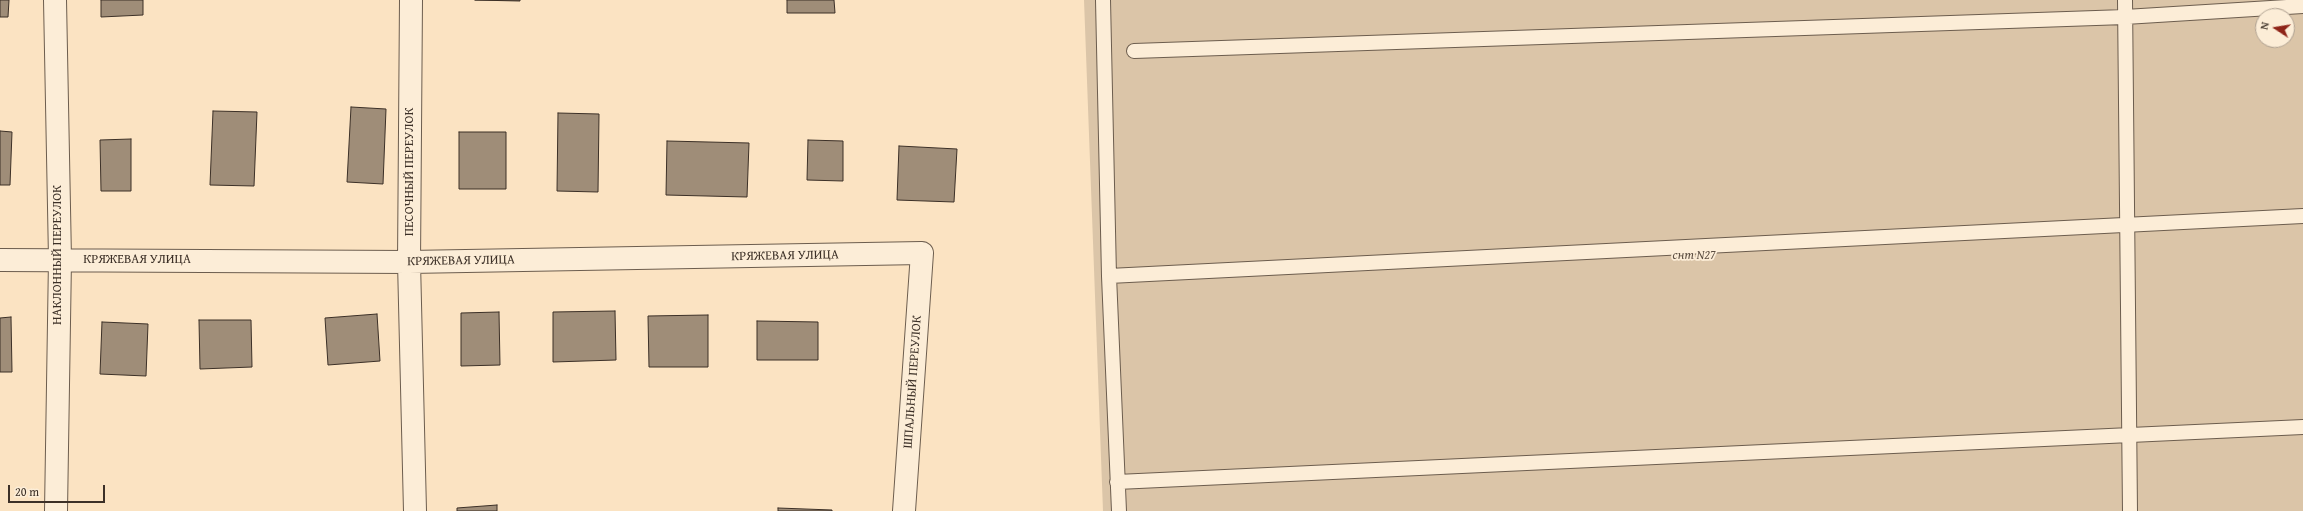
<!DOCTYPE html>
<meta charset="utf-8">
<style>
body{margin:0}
#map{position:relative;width:2303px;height:511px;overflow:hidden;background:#fbe3c2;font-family:"Gentium Book Plus",serif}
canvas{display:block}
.north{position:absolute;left:2255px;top:8px;width:40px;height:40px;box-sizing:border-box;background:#fcedd7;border:1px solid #afa191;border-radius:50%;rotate:282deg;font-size:11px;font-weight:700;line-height:16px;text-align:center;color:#3c3027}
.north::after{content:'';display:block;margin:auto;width:14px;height:18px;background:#8f2418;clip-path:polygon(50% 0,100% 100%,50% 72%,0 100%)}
.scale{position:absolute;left:8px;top:485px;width:97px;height:18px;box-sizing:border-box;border:2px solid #3c3027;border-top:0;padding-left:5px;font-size:12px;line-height:14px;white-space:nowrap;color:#3c3027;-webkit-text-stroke:3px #fcedd7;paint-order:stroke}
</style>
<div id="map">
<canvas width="2303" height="511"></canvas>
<div class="north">N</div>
<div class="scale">20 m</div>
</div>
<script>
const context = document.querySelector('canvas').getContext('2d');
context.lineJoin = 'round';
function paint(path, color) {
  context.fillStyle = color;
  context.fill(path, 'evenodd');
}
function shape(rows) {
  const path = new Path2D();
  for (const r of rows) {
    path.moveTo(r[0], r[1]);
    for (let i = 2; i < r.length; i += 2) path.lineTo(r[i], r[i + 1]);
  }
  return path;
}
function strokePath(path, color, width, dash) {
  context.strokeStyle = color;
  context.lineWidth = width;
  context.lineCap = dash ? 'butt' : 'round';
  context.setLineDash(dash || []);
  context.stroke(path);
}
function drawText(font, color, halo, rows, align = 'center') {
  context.font = font + ' "Gentium Book Plus",serif';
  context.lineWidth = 3.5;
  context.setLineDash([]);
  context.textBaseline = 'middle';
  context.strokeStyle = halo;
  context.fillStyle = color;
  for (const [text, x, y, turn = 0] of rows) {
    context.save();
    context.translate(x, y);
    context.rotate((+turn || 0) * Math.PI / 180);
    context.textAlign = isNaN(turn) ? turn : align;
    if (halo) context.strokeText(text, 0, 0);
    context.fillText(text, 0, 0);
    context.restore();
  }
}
const green = shape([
 [1084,0,2303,0,2303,511,1103,511],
 [2263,16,2287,16,2287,40,2263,40]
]);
const building = shape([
 [0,0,9,0,8,17,0,17,0,0],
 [101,0,143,0,143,15,101,17,101,0],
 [475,0,520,0,520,1,475,0],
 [787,0,834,0,835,13,787,13,787,0],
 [351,107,386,109,383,184,347,182,351,107],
 [213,111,257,112,254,186,210,185,213,111],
 [558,113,599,114,598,192,557,191,558,113],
 [0,131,12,132,10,185,0,185,0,131],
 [459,132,506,132,506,189,459,189,459,132],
 [131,139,131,191,101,191,100,140,131,139],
 [808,140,843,141,843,181,807,180,808,140],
 [667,141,749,143,747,197,666,195,667,141],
 [899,146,957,149,954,202,897,200,899,146],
 [615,311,616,360,553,362,553,312,615,311],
 [499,312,500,365,461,366,461,313,499,312],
 [377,314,380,361,328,365,325,318,377,314],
 [708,315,708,367,649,367,648,316,708,315],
 [11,317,12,372,0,372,0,318,11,317],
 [199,320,251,320,252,367,200,369,199,320],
 [757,321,818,322,818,360,757,360,757,321],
 [102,322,148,324,146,376,100,374,102,322],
 [497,505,497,511,457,511,457,508,497,505],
 [778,508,832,510,832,511,778,511,778,508]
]);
const service = shape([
 [1103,0,1109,276,1119,511],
 [2125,0,2130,511],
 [1134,51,2125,17,2303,6],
 [1109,276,2303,216],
 [1117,482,2303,427]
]);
const minor = shape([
 [55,0,60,259,56,511],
 [411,0,409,262,415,511],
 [0,260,409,262,922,253,904,511]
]);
const streetNames = [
 ["ПЕСОЧНЫЙ ПЕРЕУЛОК",410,172,-90],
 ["НАКЛОННЫЙ ПЕРЕУЛОК",58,255,-90],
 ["КРЯЖЕВАЯ УЛИЦА",785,256,-1],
 ["КРЯЖЕВАЯ УЛИЦА",137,260],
 ["КРЯЖЕВАЯ УЛИЦА",461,261,-1],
 ["ШПАЛЬНЫЙ ПЕРЕУЛОК",913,382,-86]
];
const parkNames = [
 ["снт N27",1694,256]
];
paint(green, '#dbc5a8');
paint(building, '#9f8d78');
strokePath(building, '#3c3027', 1);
strokePath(service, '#6c5d4e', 16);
strokePath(minor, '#6c5d4e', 24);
strokePath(service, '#fcedd7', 14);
strokePath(minor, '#fcedd7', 22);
drawText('13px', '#3c3027', '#fcedd7', streetNames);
drawText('italic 13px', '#5c4e41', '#fcedd7', parkNames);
</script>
